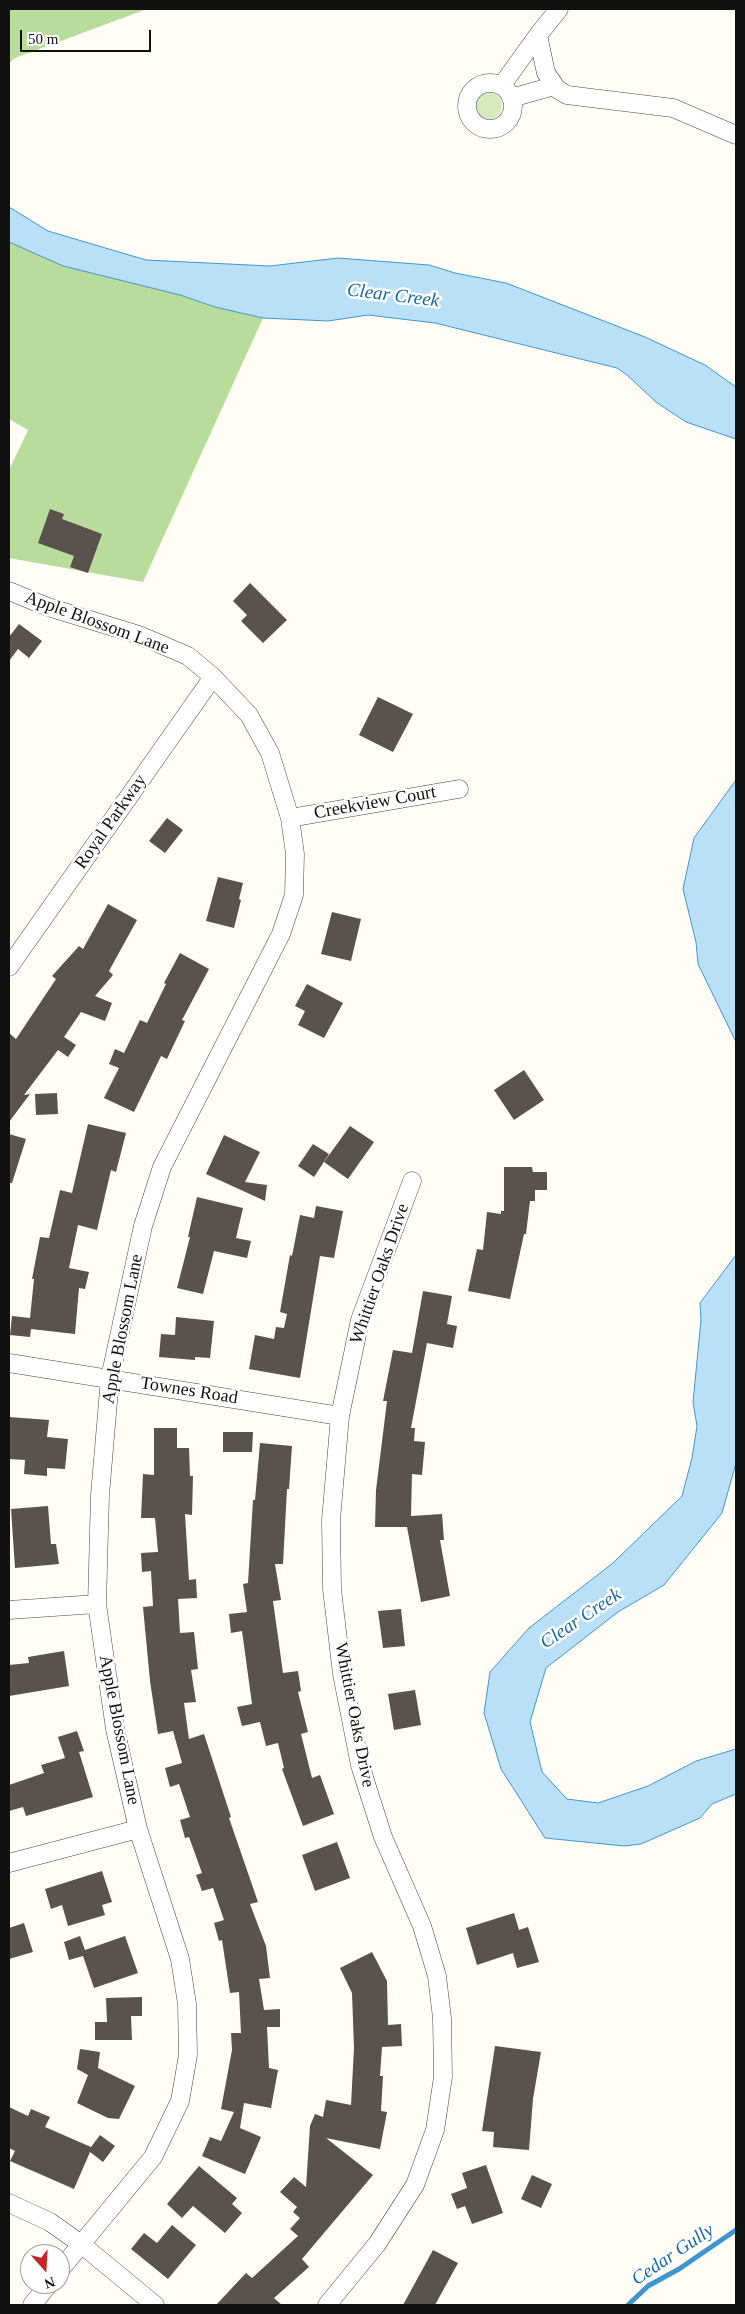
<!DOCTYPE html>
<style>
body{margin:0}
#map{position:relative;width:745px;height:2314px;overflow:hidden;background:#fffdf5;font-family:Georgia,serif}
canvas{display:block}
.frame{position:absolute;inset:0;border:10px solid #111;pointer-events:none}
.north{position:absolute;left:20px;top:2244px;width:50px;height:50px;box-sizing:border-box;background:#fff;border:1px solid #a0a0a0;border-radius:50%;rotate:161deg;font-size:14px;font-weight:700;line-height:20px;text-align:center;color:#111}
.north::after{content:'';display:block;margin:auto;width:18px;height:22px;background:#c4262e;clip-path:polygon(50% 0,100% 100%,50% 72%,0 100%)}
.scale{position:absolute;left:20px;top:30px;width:131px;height:22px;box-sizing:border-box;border:2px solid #111;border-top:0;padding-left:6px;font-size:15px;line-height:18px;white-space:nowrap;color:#111;-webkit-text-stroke:4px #fff;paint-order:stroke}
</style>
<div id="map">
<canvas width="745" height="2314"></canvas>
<div class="frame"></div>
<div class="north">N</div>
<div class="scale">50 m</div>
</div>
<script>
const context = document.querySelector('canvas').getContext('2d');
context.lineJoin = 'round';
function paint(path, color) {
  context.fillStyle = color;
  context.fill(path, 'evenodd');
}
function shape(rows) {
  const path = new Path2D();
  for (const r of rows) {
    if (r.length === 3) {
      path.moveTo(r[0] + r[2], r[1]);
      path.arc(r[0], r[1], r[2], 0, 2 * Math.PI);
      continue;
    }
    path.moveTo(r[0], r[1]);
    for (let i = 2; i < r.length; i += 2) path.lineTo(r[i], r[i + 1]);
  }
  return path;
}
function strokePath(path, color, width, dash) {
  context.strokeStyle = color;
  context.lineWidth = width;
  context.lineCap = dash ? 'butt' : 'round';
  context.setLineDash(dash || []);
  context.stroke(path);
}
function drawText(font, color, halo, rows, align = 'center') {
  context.font = font + ' Georgia,serif';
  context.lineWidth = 5;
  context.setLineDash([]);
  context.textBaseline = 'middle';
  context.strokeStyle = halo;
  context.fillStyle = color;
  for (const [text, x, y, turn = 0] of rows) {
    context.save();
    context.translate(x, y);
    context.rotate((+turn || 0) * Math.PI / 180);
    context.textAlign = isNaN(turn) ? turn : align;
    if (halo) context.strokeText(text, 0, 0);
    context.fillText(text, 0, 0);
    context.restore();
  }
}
const green = shape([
 [489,106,13]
]);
const forest = shape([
 [9,9,147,9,15,58,9,63],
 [9,242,63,266,180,295,215,307,263,318,143,582,9,558,9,470,28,430,9,419]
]);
const water = shape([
 [9,207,48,231,146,260,270,266,338,258,429,265,455,273,506,283,645,337,705,365,736,387,736,439,686,422,656,402,627,375,617,368,435,323,368,315,328,321,263,318,215,307,180,295,63,266,9,242,9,207],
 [736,780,736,1042,698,964,696,942,683,889,694,838,736,780],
 [736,1255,736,1463,722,1513,664,1585,618,1612,546,1668,530,1722,542,1772,567,1799,598,1803,648,1786,696,1761,736,1749,736,1794,712,1804,700,1818,641,1844,624,1846,545,1838,501,1769,484,1713,490,1672,529,1628,613,1563,682,1496,692,1458,697,1426,693,1402,701,1320,700,1303,736,1255]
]);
const stream = shape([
 [628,2305,648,2286,679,2269,736,2230]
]);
const building = shape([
 [50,509,64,514,62,519,102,534,88,573,70,567,74,556,38,543],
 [250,583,287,620,263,643,241,621,247,615,233,601],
 [19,624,42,641,29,658,18,649,9,661,9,637],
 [378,697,413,714,393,752,359,735],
 [167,818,183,830,165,853,149,841],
 [218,877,243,883,239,899,241,900,234,928,206,921],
 [108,904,137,920,109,971,113,975,95,996,112,1003,105,1021,81,1012,64,1037,76,1045,68,1057,58,1050,24,1095,30,1094,9,1122,9,1033,16,1039,56,979,52,976,79,946,83,949],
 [332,912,361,919,351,961,321,954],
 [180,953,209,969,182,1020,185,1021,167,1059,161,1056,134,1112,104,1098,119,1068,109,1064,115,1049,124,1053,140,1020,147,1023,166,984,164,983],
 [307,984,343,1003,324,1038,298,1025,305,1011,295,1006],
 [524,1070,544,1100,514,1120,494,1090],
 [57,1093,58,1114,36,1115,35,1094],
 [88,1124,126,1133,116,1172,111,1170,97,1230,78,1225,69,1268,89,1272,85,1289,79,1288,75,1334,31,1329,30,1337,10,1335,12,1316,30,1318,34,1279,32,1279,40,1237,49,1238,60,1190,72,1193],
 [350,1126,374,1142,348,1179,324,1162],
 [9,1134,26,1139,12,1183,9,1183],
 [224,1135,260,1152,245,1182,267,1185,265,1201,206,1174],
 [313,1144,329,1154,314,1177,298,1166],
 [504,1167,532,1167,533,1172,547,1172,547,1190,535,1190,535,1201,530,1201,526,1234,524,1234,510,1299,468,1291,477,1249,483,1250,487,1212,501,1214,501,1211,504,1211],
 [197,1197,243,1208,236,1238,251,1241,247,1258,214,1251,203,1294,177,1288,190,1237,188,1237],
 [316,1206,343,1211,334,1258,320,1256,300,1378,249,1369,255,1335,274,1339,276,1327,284,1328,287,1314,280,1312,290,1255,292,1256,300,1215,314,1218],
 [423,1291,452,1296,447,1324,457,1326,453,1348,427,1343,411,1428,415,1428,414,1441,425,1442,422,1475,412,1474,411,1516,442,1514,444,1540,440,1540,450,1596,421,1602,407,1527,375,1527,376,1490,387,1401,383,1401,393,1350,412,1353],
 [176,1317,214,1321,210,1358,195,1357,195,1360,159,1357,161,1334,175,1335],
 [9,1417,49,1420,47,1437,68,1439,65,1469,47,1468,47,1476,24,1474,25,1460,9,1459],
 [154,1428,177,1428,177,1448,189,1448,190,1476,193,1476,192,1515,185,1514,189,1580,196,1579,197,1598,178,1599,180,1633,194,1632,198,1669,191,1670,196,1702,184,1703,189,1739,204,1734,231,1817,229,1818,258,1902,250,1904,266,1946,270,1978,259,1979,264,2010,280,2009,280,2027,267,2027,269,2068,278,2070,271,2108,244,2103,240,2128,261,2137,245,2174,202,2156,210,2137,221,2141,234,2112,221,2109,232,2050,231,2033,241,2033,239,1992,230,1993,222,1940,219,1941,214,1923,224,1920,213,1888,202,1891,196,1875,202,1873,189,1837,185,1838,180,1820,190,1817,179,1784,170,1787,165,1768,182,1763,173,1731,158,1734,150,1681,143,1607,153,1606,151,1571,142,1572,141,1553,158,1552,155,1518,141,1518,143,1474,154,1475],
 [223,1432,253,1432,252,1452,223,1452],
 [260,1443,292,1446,289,1489,287,1489,283,1564,275,1564,281,1600,273,1601,283,1673,298,1671,301,1691,298,1692,308,1732,301,1734,312,1778,320,1775,334,1814,303,1826,282,1769,284,1768,278,1743,266,1746,260,1722,242,1726,237,1707,252,1704,242,1631,231,1633,229,1614,247,1612,243,1584,248,1583,253,1500,255,1500],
 [48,1506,51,1544,56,1544,59,1564,15,1568,11,1509],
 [401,1609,405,1646,383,1648,378,1611],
 [64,1651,69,1686,9,1696,9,1665,29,1663,28,1657],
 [415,1690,421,1725,394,1730,388,1694],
 [77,1731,84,1751,79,1752,93,1797,26,1816,23,1807,9,1811,9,1785,44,1773,41,1765,65,1758,58,1737],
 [337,1842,350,1878,315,1891,302,1855],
 [102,1871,112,1902,102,1905,105,1915,68,1926,62,1905,51,1909,45,1889],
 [514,1913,519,1930,528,1927,539,1962,517,1968,513,1953,477,1965,466,1928],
 [24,1923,33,1952,9,1959,9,1928],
 [80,1936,85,1950,125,1936,138,1973,94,1988,83,1956,69,1960,64,1942],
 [372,1952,387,1981,388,2025,401,2024,402,2046,382,2047,380,2076,383,2076,381,2111,387,2112,380,2149,326,2138,373,2175,302,2259,309,2267,274,2298,282,2305,216,2305,246,2273,252,2278,298,2236,290,2229,300,2218,293,2212,297,2207,280,2192,294,2177,306,2187,310,2126,315,2114,323,2117,326,2100,351,2105,354,2048,352,1993,340,1968],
 [142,1997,142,2016,131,2016,132,2040,95,2040,95,2022,107,2022,106,1998],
 [495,2046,541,2052,533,2099,529,2150,493,2147,494,2132,482,2131],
 [80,2049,100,2052,98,2068,135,2086,119,2119,108,2118,77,2103,88,2075,77,2069],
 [9,2107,28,2116,31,2109,50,2117,45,2127,91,2147,100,2135,115,2146,103,2162,90,2152,74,2189,10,2161,15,2151,9,2148],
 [486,2165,503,2213,472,2224,465,2206,457,2209,451,2194,467,2188,462,2173],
 [199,2166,237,2198,232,2204,242,2213,225,2233,193,2206,182,2218,167,2204],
 [532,2175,552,2184,541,2208,521,2199],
 [172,2225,196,2245,168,2279,131,2249,144,2233,157,2243],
 [433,2250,458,2263,435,2305,403,2305]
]);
const street = shape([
 [559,9,538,35,546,73,557,89,567,95,673,108,736,135],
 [490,106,23],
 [502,85,538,35],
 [511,98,554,86],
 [9,591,48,607,139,635,188,656,213,677,249,715,270,753,290,818,295,854,294,895,281,934,162,1167,143,1226,110,1378,100,1495,97,1604,115,1729,138,1829,180,1959,187,2004,188,2055,180,2101,153,2157,60,2270],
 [290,818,459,789],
 [9,967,213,677],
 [9,1363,340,1416],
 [9,1610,97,1604],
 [9,1863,138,1829],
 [9,2203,50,2222,81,2244,155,2305],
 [32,2305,49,2284],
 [327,2305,377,2244,415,2185,435,2130,443,2077,442,2018,437,1976,422,1926,383,1837,360,1765,342,1674,332,1589,331,1520,340,1416,360,1320,412,1181]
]);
const streetNames = [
 ["Apple Blossom Lane",97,623,20],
 ["Creekview Court",375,803,-10],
 ["Royal Parkway",111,822,-55],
 ["Whittier Oaks Drive",380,1274,-71],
 ["Apple Blossom Lane",123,1329,-79],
 ["Townes Road",189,1391,9],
 ["Whittier Oaks Drive",354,1715,79],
 ["Apple Blossom Lane",119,1730,79]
];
const waterNames = [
 ["Clear Creek",393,296,7],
 ["Clear Creek",581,1619,-34],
 ["Cedar Gully",673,2255,-34]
];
paint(green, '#d5ebbd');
paint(forest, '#b9dc9c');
paint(water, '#b9e0f7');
strokePath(water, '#3f96cf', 1);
strokePath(stream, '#3f96cf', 5);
paint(building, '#5a524d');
strokePath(street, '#444', 19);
strokePath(street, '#fff', 18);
drawText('18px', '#111', '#fff', streetNames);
drawText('italic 19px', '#1768a6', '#fff', waterNames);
</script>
